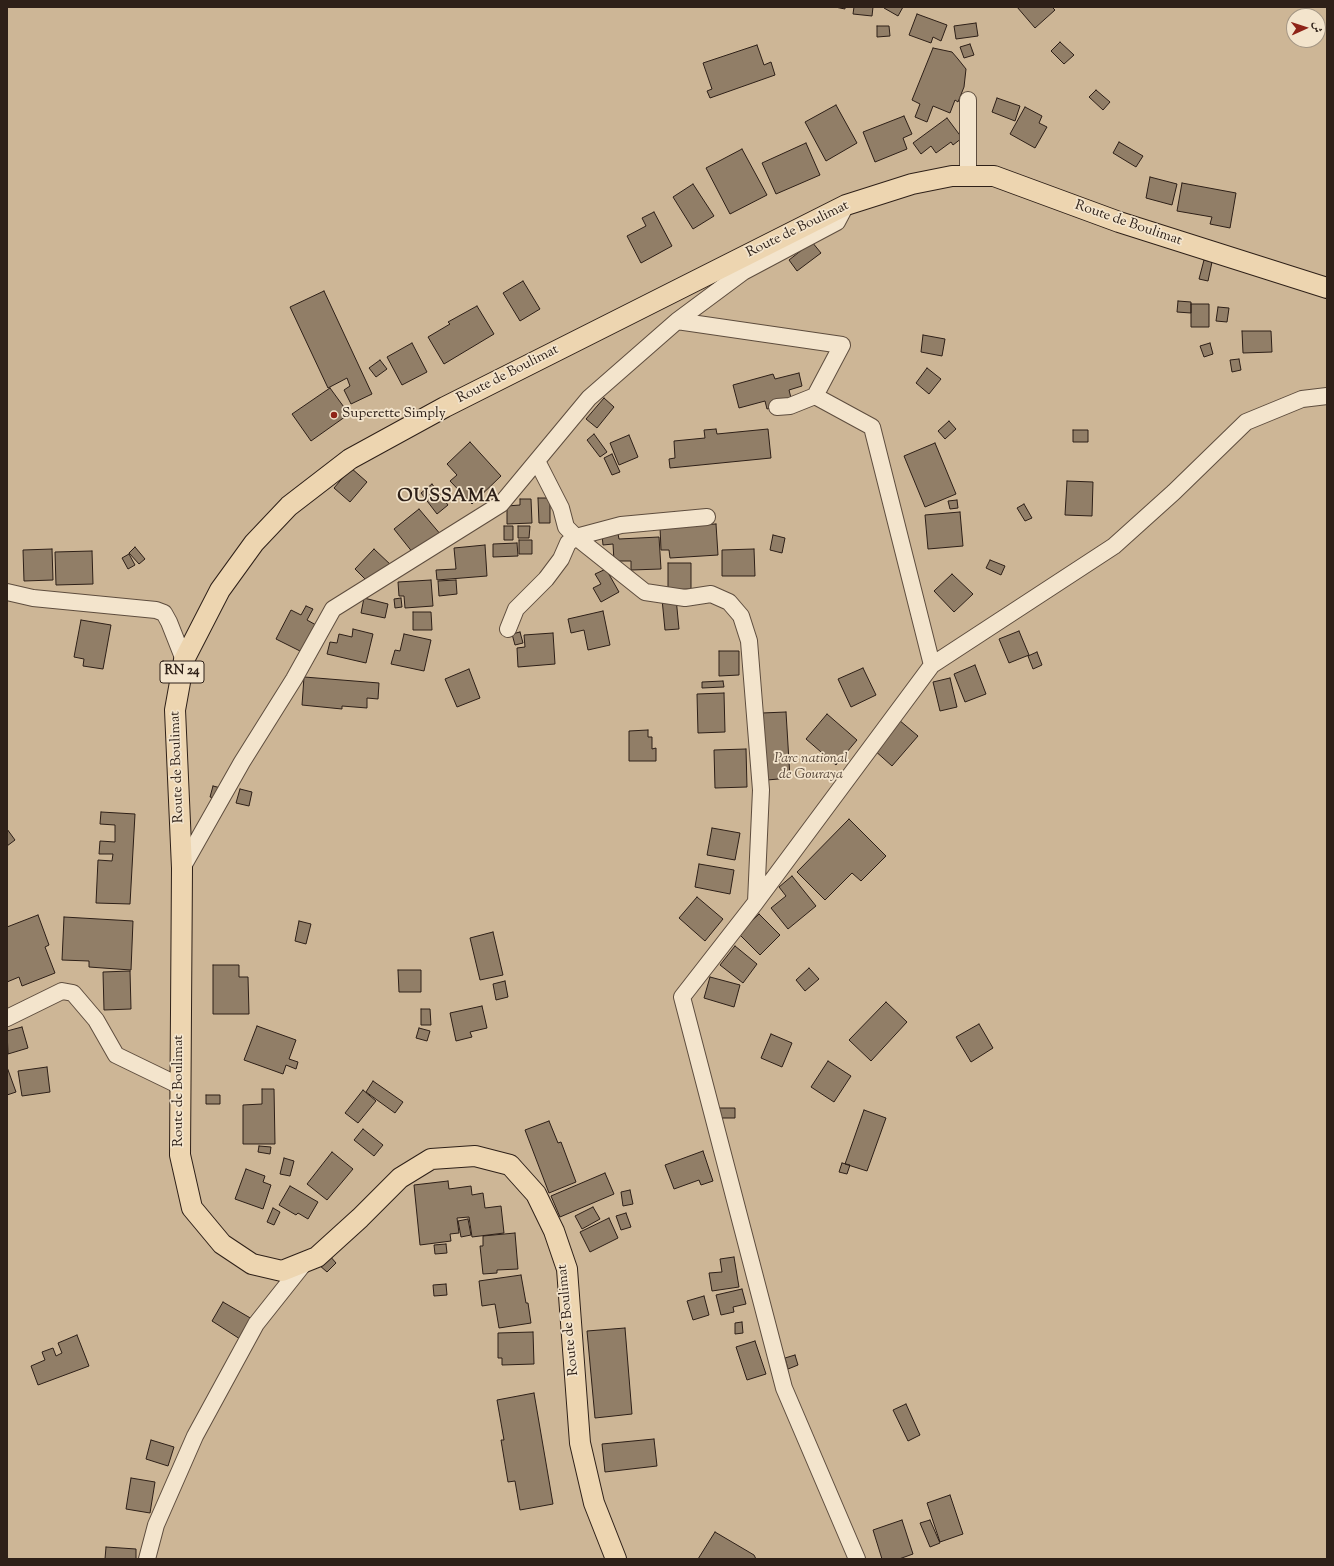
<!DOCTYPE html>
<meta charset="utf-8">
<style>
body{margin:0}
#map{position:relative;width:1334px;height:1566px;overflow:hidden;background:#edd5b0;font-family:"Sorts Mill Goudy",Amiri,serif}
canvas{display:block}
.frame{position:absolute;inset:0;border:8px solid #2e2018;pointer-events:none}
.north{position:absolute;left:1286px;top:8px;width:40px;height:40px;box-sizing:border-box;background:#f3e4cc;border:1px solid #a49684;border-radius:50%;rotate:87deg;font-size:11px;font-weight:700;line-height:16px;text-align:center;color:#2e2018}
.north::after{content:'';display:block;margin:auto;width:14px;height:18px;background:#8f2418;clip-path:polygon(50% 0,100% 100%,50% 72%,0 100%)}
</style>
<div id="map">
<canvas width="1334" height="1566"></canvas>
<div class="frame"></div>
<div class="north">ش</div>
</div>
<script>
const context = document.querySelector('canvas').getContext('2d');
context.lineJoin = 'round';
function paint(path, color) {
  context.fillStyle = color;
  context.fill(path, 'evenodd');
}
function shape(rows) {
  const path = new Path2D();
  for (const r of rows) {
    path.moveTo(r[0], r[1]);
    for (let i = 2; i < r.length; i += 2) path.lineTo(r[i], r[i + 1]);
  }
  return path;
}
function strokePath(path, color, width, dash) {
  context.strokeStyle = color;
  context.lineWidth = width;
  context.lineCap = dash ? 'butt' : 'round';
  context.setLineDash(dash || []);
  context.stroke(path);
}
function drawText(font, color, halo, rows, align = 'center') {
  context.font = font + ' "Sorts Mill Goudy",serif';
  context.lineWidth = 3.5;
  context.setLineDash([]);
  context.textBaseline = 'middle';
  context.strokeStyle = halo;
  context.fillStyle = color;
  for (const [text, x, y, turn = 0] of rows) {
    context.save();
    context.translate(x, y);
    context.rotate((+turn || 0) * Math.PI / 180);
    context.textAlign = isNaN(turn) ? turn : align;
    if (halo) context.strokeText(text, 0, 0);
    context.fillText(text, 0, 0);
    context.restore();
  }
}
const green = shape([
 [7,7,1327,7,1327,1559,7,1559],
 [1294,16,1318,16,1318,40,1294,40]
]);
const building = shape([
 [835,7,845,7,845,9,835,7],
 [854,7,873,7,872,16,853,14,854,7],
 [884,7,903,7,898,16,884,8,884,7],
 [1017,7,1052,7,1055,10,1035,28,1017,7],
 [917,14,947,25,941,41,933,37,931,43,909,35,917,14],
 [976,23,978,36,956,39,954,26,976,23],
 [877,26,889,26,890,36,877,37,877,26],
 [1060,42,1074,55,1064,64,1051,51,1060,42],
 [970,44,974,55,964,58,960,47,970,44],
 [757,45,764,65,771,62,775,75,710,98,707,91,712,89,703,63,757,45],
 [933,48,952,52,958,59,966,69,964,87,958,102,955,100,950,113,933,106,927,122,915,117,920,104,912,100,933,48],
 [1096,90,1110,102,1103,110,1089,97,1096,90],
 [997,98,1020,106,1015,121,992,112,997,98],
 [836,105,857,143,826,161,805,122,836,105],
 [1025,107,1042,116,1039,123,1047,127,1035,148,1010,134,1025,107],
 [904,116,912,134,903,138,907,149,875,162,863,132,904,116],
 [947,118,962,138,953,145,951,142,936,153,931,146,921,154,913,143,947,118],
 [1119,142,1143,156,1136,167,1113,153,1119,142],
 [806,143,820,175,776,194,762,163,806,143],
 [742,149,767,195,730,214,706,168,742,149],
 [1150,177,1177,184,1172,205,1146,198,1150,177],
 [1182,183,1236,193,1230,228,1210,224,1212,217,1177,211,1182,183],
 [693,184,714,216,693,229,673,197,693,184],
 [654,212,672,246,641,263,627,236,646,226,642,218,654,212],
 [812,242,821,253,797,271,789,260,812,242],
 [1204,260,1212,262,1208,281,1199,279,1204,260],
 [523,281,540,309,520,321,503,293,523,281],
 [324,291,372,394,351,404,344,390,350,386,347,378,328,388,290,307,324,291],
 [1178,301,1191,302,1191,313,1177,312,1178,301],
 [1191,304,1209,304,1209,327,1191,327,1191,304],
 [477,306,494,334,444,364,428,337,450,324,448,322,477,306],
 [1218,307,1229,308,1227,322,1216,321,1218,307],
 [1242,331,1271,331,1272,352,1243,353,1242,331],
 [923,335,945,339,942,356,921,352,923,335],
 [412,343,427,372,402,385,387,357,412,343],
 [1210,343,1213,354,1204,357,1200,346,1210,343],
 [1239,359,1241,370,1232,372,1230,360,1239,359],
 [380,360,387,369,376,377,369,368,380,360],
 [927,368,941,379,929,394,916,383,927,368],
 [799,373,802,386,789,390,792,402,767,409,765,401,739,408,733,385,773,374,775,379,799,373],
 [330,388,349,414,311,441,292,414,330,388],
 [604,398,614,407,597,428,586,419,604,398],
 [949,421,956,429,945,439,938,431,949,421],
 [716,429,717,434,768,429,771,458,670,468,669,459,675,458,674,441,705,438,704,430,716,429],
 [1073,430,1088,430,1088,442,1073,442,1073,430],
 [594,434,607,452,600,457,587,440,594,434],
 [629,435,638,457,619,465,610,443,629,435],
 [470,442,501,476,472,504,450,481,457,475,447,464,470,442],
 [935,443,956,494,925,507,904,456,935,443],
 [612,454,620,472,612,475,604,458,612,454],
 [351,468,367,482,350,502,334,488,351,468],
 [1067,481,1093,482,1092,516,1065,515,1067,481],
 [432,484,448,505,437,514,421,493,432,484],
 [538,498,550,498,550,523,539,523,538,498],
 [520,499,531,499,532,523,507,524,507,506,520,505,520,499],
 [957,500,958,508,950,509,948,501,957,500],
 [1024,504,1032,518,1025,521,1017,508,1024,504],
 [419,509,447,542,421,563,394,529,419,509],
 [960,512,963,546,928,549,925,515,960,512],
 [716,524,718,555,670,558,669,550,661,550,660,527,716,524],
 [504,526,513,526,513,540,504,540,504,526],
 [518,526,530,526,529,538,518,538,518,526],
 [618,534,619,539,659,537,661,569,631,570,631,561,614,561,613,544,603,545,602,535,618,534],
 [773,535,785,538,782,553,770,550,773,535],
 [519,540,532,540,532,554,519,554,519,540],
 [517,543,518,556,493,557,493,544,517,543],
 [485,545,487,576,437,580,436,570,456,569,454,548,485,545],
 [135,547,145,559,139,564,129,553,135,547],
 [52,549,53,580,24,581,23,550,52,549],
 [374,549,392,566,373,587,355,569,374,549],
 [754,549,755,576,722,576,722,550,754,549],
 [92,551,93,584,56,585,55,552,92,551],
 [129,554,135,565,128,569,122,558,129,554],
 [990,560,1005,566,1001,575,986,568,990,560],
 [668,563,691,563,691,589,668,590,668,563],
 [606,569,619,592,601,602,593,588,601,584,595,574,606,569],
 [952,574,973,594,954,612,934,591,952,574],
 [431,580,433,606,405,608,404,596,399,596,398,582,431,580],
 [456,580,457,594,439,596,438,581,456,580],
 [364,598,388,604,385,618,361,613,364,598],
 [401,598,402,607,395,608,394,599,401,598],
 [676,598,679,629,665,630,662,599,676,598],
 [306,606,313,609,307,620,316,625,302,652,276,639,291,610,301,615,306,606],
 [603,611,610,645,588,650,584,630,571,633,568,619,603,611],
 [413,612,431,612,432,630,413,630,413,612],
 [81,620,111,625,103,669,83,666,84,659,74,657,81,620],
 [353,629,373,634,366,663,327,654,330,642,337,643,339,634,352,637,353,629],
 [1019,631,1029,655,1009,663,999,639,1019,631],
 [520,632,523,643,515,645,512,634,520,632],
 [553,633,555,664,518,667,517,648,525,647,524,635,553,633],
 [404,634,431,640,424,671,391,664,395,650,400,651,404,634],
 [719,651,739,651,739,675,719,676,719,651],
 [1037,652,1042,665,1033,669,1028,656,1037,652],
 [975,665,986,694,965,702,954,674,975,665],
 [863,668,876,695,851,707,838,679,863,668],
 [469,669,480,698,457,707,445,679,469,669],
 [304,677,379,683,378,699,367,698,367,708,342,706,342,709,302,705,304,677],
 [950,678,957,707,940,711,933,682,950,678],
 [723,681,724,687,702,688,702,682,723,681],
 [724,693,725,732,698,733,697,694,724,693],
 [786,712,790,778,767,780,762,713,786,712],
 [827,714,857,740,836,765,806,739,827,714],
 [899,720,918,736,892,766,873,749,899,720],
 [648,730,648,737,652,737,652,749,656,748,656,761,629,761,629,731,648,730],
 [746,749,747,787,715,788,714,750,746,749],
 [213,786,221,788,218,799,210,797,213,786],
 [240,789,252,792,249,806,236,803,240,789],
 [101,812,135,814,130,904,96,903,98,860,112,861,113,854,99,854,100,841,115,842,115,825,100,824,101,812],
 [849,819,886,856,861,881,852,873,825,900,797,872,849,819],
 [712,828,740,833,735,860,707,855,712,828],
 [7,829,15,840,7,846,7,829],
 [699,864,734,870,730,894,695,887,699,864],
 [792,876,816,906,788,929,771,908,786,896,779,887,792,876],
 [697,897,723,919,705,941,679,918,697,897],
 [759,914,780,935,760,955,739,934,759,914],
 [38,915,49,945,45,947,55,973,22,986,19,977,7,982,7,927,38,915],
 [64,917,133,921,131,970,89,967,89,961,62,960,64,917],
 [299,921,311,924,306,944,295,941,299,921],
 [493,932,503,975,480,980,470,938,493,932],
 [735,946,757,964,743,983,720,965,735,946],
 [213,965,239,965,239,977,248,977,249,1014,213,1014,213,965],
 [809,968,819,979,805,991,796,980,809,968],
 [398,970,421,970,421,992,399,992,398,970],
 [130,971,131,1009,104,1010,103,972,130,971],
 [710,977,740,985,734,1007,704,998,710,977],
 [505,981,508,997,496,1000,493,984,505,981],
 [886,1002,907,1022,871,1061,849,1040,886,1002],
 [482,1006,487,1028,470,1032,472,1037,456,1041,450,1013,482,1006],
 [421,1009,430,1009,431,1025,421,1025,421,1009],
 [979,1024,993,1048,971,1062,956,1037,979,1024],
 [257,1026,296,1040,289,1059,298,1062,296,1069,286,1065,283,1074,244,1060,257,1026],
 [22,1027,28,1048,8,1054,7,1031,22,1027],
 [419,1028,430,1031,427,1041,416,1038,419,1028],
 [771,1034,792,1043,782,1067,761,1058,771,1034],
 [828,1061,851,1076,834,1102,811,1087,828,1061],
 [7,1067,16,1092,7,1095,7,1067],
 [47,1067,50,1092,22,1096,18,1071,47,1067],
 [373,1081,403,1102,395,1113,366,1092,373,1081],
 [262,1089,274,1089,275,1144,243,1144,243,1105,262,1104,262,1089],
 [363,1090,376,1101,358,1123,345,1113,363,1090],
 [206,1095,220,1095,220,1104,206,1104,206,1095],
 [710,1108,735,1108,735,1118,721,1118,710,1108],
 [864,1110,886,1118,867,1171,845,1164,864,1110],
 [549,1121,558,1143,561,1142,576,1182,549,1193,525,1130,549,1121],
 [363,1129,383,1145,374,1156,354,1140,363,1129],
 [259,1146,271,1147,270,1154,258,1152,259,1146],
 [703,1151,713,1181,701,1185,699,1180,674,1189,665,1165,703,1151],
 [332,1152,353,1169,327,1200,307,1184,332,1152],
 [284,1158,294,1161,290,1176,280,1174,284,1158],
 [842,1163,850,1165,847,1174,839,1172,842,1163],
 [246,1169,265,1176,263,1182,271,1185,263,1209,235,1199,246,1169],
 [605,1173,614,1194,560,1217,551,1196,605,1173],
 [448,1181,449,1189,471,1186,472,1195,483,1193,485,1208,501,1206,504,1233,472,1237,469,1217,457,1218,459,1233,450,1234,451,1241,420,1245,414,1185,448,1181],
 [290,1186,318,1202,308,1219,298,1213,296,1215,279,1205,290,1186],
 [630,1190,633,1204,623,1206,621,1192,630,1190],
 [593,1207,600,1219,582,1229,575,1216,593,1207],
 [273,1208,280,1212,274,1225,267,1222,273,1208],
 [626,1213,631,1227,621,1230,616,1216,626,1213],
 [609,1218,618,1238,590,1252,580,1232,609,1218],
 [468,1219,471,1235,461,1237,458,1221,468,1219],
 [515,1233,518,1269,497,1270,497,1273,483,1274,480,1246,483,1246,483,1236,515,1233],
 [446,1244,447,1253,435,1254,434,1245,446,1244],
 [329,1255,336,1263,327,1272,319,1265,329,1255],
 [734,1257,739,1287,712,1291,709,1273,722,1272,720,1259,734,1257],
 [521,1275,526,1303,528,1303,531,1323,499,1328,495,1304,482,1306,479,1281,521,1275],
 [446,1284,447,1295,434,1296,433,1285,446,1284],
 [742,1289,746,1304,733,1307,734,1312,721,1315,716,1295,742,1289],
 [704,1296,709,1315,693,1320,687,1301,704,1296],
 [223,1302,252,1319,240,1339,212,1321,223,1302],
 [742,1322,743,1333,735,1334,735,1323,742,1322],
 [625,1328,632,1414,595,1418,587,1331,625,1328],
 [533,1332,534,1364,502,1365,502,1358,498,1358,498,1333,533,1332],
 [77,1335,89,1366,38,1385,31,1366,45,1360,42,1352,53,1348,56,1356,62,1353,58,1343,77,1335],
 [755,1341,766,1374,747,1380,736,1347,755,1341],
 [795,1355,798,1365,788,1369,785,1358,795,1355],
 [534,1393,553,1504,520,1510,515,1481,508,1482,501,1440,504,1440,497,1400,534,1393],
 [906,1404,920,1435,908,1441,893,1410,906,1404],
 [654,1439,657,1466,605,1472,602,1444,654,1439],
 [151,1440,174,1447,168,1466,146,1459,151,1440],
 [131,1478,155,1482,150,1513,126,1509,131,1478],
 [950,1495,963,1534,940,1542,927,1503,950,1495],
 [902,1520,913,1554,899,1559,882,1559,873,1530,902,1520],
 [930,1520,940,1543,930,1547,920,1523,930,1520],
 [715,1532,754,1555,756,1559,698,1559,715,1532],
 [106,1547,136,1549,136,1559,105,1559,106,1547]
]);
const minor = shape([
 [968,176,968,100],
 [677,321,743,272,837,222,846,205],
 [777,407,790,406,815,396],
 [537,461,561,508,566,527,576,537,645,592,685,598,711,594,729,602,741,616,749,641,761,790,756,902],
 [7,592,33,598,156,610,164,613,169,622,184,660],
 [508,629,516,609,546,579,561,559,568,543,576,537,621,525,707,517],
 [932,665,1114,546,1174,492,1246,422,1302,399,1327,396],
 [182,868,242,762,294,679,333,609,501,504,589,398,677,321,842,345,815,396,872,427,932,665,756,902,682,997,784,1388,857,1559],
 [7,1018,62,991,73,993,96,1020,116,1055,180,1086],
 [147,1559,156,1525,195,1436,256,1324,306,1261]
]);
const major = shape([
 [616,1559,594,1503,580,1443,567,1269,554,1231,536,1194,510,1165,475,1156,431,1159,400,1178,360,1218,317,1257,282,1271,252,1264,222,1244,192,1208,180,1155,182,868,175,710,184,660,220,590,254,543,289,506,350,459,445,407,846,205,912,184,952,176,994,176,1119,222,1327,288]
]);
const markers = [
 [334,415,4,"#8f2418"]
];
const shields = [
 [182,672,44]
];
const shieldNames = [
 ["RN 24",182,672]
];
const streetNames = [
 ["Route de Boulimat",1128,224,19],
 ["Route de Boulimat",798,230,-26],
 ["Route de Boulimat",508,375,-27],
 ["Route de Boulimat",178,767,-92],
 ["Route de Boulimat",180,1091,-90],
 ["Route de Boulimat",569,1320,-96]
];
const poiNames = [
 ["Superette Simply",342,415]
];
const parkNames = [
 ["Parc national",811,760],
 ["de Gouraya",811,776]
];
const districtNames = [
 ["OUSSAMA",449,498]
];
paint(green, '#cdb696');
paint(building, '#917e67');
strokePath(building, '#2e2018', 1);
strokePath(minor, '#5e4d3e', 18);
strokePath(major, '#2e2018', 22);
strokePath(minor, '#f3e4cc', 16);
strokePath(major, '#edd5b0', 20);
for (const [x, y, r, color] of markers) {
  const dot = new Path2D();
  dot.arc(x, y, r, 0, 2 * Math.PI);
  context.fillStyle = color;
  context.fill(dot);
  strokePath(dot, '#f3e4cc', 1.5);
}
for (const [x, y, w] of shields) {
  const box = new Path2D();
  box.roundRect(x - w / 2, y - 11, w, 22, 3);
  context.fillStyle = '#f3e4cc';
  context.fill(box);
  strokePath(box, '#2e2018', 1);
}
drawText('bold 13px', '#2e2018', null, shieldNames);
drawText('14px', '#2e2018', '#f3e4cc', streetNames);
drawText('14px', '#2e2018', '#f3e4cc', poiNames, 'left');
drawText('italic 14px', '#564638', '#f3e4cc', parkNames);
context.letterSpacing = '1px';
drawText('bold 18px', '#2e2018', '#f3e4cc', districtNames);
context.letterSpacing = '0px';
</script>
